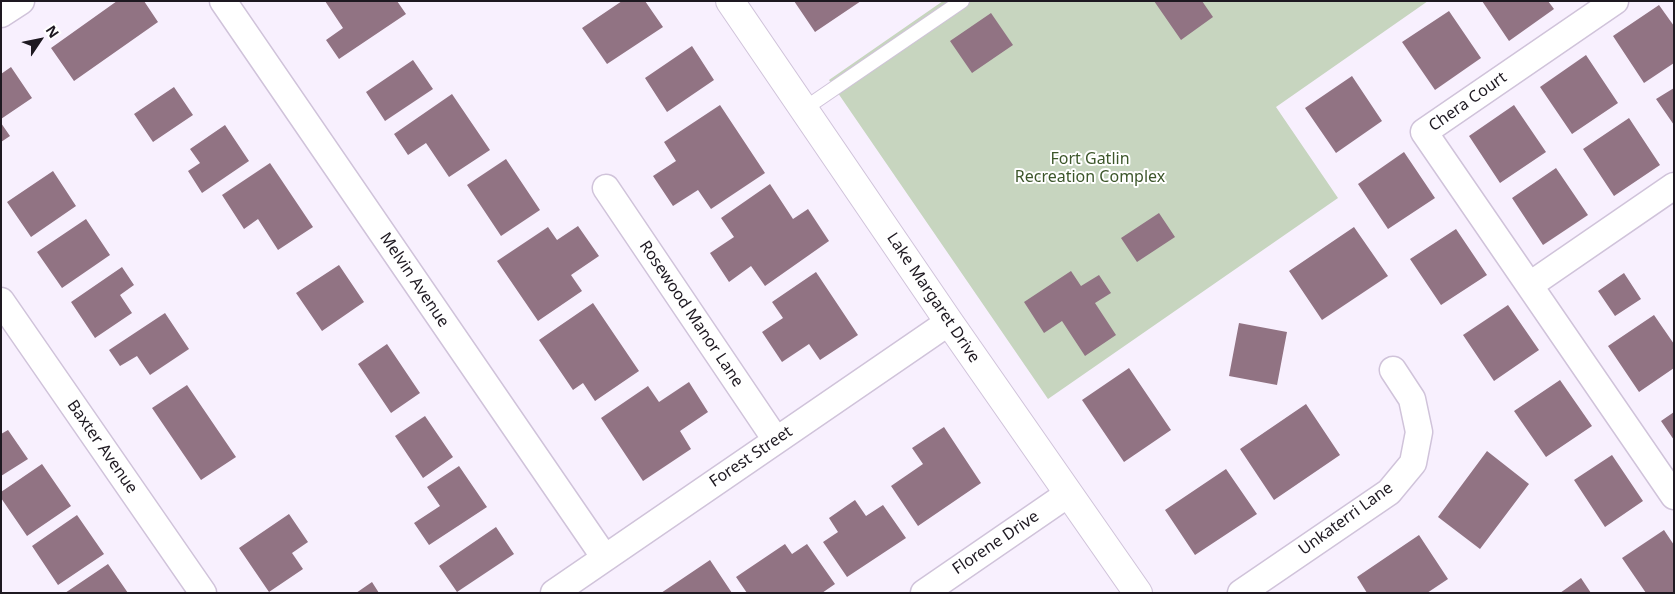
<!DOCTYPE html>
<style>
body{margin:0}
#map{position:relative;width:1675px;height:594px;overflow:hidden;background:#f8f0fe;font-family:"Noto Sans",sans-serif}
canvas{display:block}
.frame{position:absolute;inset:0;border:2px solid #1e1921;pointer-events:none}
.north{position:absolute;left:15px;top:15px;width:50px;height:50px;-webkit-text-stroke:4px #fff;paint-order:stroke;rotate:56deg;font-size:14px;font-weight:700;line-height:20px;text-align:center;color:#1e1921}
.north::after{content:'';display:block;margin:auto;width:18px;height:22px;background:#1e1921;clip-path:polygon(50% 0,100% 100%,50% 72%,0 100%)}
</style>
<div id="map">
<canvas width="1675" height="594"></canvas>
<div class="frame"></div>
<div class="north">N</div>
</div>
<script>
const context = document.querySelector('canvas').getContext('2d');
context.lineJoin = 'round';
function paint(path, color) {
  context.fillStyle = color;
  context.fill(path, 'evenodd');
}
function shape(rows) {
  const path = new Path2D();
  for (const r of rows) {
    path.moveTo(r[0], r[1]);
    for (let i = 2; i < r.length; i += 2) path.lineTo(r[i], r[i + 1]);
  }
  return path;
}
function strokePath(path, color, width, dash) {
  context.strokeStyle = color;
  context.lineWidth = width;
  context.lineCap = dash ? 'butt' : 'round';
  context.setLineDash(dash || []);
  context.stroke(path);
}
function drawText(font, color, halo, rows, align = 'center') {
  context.font = font + ' "Noto Sans",sans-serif';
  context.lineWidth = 4;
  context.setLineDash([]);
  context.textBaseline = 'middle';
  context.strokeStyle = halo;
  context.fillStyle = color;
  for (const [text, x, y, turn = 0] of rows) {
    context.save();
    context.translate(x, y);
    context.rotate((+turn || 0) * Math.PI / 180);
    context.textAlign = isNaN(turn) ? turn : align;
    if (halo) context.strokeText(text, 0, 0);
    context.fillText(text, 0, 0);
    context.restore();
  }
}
const green = shape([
 [943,1,1428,1,1276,107,1338,198,1048,399,829,80]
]);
const building = shape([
 [117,1,144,1,158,22,74,81,51,48],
 [325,1,397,1,406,14,339,59,326,40,343,28],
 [622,1,645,1,663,27,607,64,582,28],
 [794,1,861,1,815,32],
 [1154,1,1202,1,1213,17,1181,40],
 [1482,1,1548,1,1554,9,1509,41],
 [1659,5,1674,26,1674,63,1644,83,1613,36],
 [1449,11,1481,58,1435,90,1402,42],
 [991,13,1013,45,972,73,950,41],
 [692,46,714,80,667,112,645,78],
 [1586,55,1618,103,1572,134,1540,87],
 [413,60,433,89,385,121,366,92],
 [11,67,32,98,1,119,1,74],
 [1352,76,1382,121,1336,153,1305,108],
 [174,87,193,115,153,142,134,114],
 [1674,88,1674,125,1656,99],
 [452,94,490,150,449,177,426,143,408,155,394,134],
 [720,105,765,173,711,209,698,190,673,206,653,176,676,161,664,142],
 [1514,105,1546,152,1500,183,1469,136],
 [1629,118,1660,165,1614,196,1583,149],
 [1,123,10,136,1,142],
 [225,125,249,161,202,193,188,171,200,163,190,149],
 [1404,152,1435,198,1388,229,1358,184],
 [506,159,540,210,501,236,467,185],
 [270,163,313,227,278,250,258,219,244,229,222,195],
 [1556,168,1588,215,1543,245,1512,198],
 [53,171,76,206,31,237,7,202],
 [770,184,793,219,808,209,829,241,765,286,751,266,729,282,710,253,734,237,721,218],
 [1159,213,1175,237,1137,262,1121,238],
 [86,219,110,255,62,288,37,252],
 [578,226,599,256,571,275,582,291,538,321,497,261,548,227,557,240],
 [1354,227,1388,276,1322,320,1289,271],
 [1456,229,1487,275,1441,305,1410,259],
 [339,265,364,302,322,331,296,293],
 [122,267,134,285,120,295,132,313,95,338,71,302],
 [1071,271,1081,286,1099,275,1111,293,1095,303,1116,335,1085,356,1062,321,1044,333,1024,302],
 [816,272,858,335,820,360,809,344,782,362,762,332,783,318,772,302],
 [1624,273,1641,299,1615,316,1598,291],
 [593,303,639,371,595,401,583,383,573,390,539,340],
 [1508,305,1539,350,1494,381,1463,335],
 [165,313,189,349,150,375,137,356,120,366,109,350],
 [1654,315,1674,344,1674,368,1639,392,1608,346],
 [1239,323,1287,332,1277,385,1229,376],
 [387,344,420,393,391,413,358,364],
 [1129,368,1171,430,1124,462,1082,400],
 [1560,380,1592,426,1546,457,1514,411],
 [689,382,708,412,680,431,691,449,643,481,601,418,648,386,659,402],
 [187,385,236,457,201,480,152,408],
 [1306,404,1340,455,1274,500,1240,449],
 [1674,412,1674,440,1661,421],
 [425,416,453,457,423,478,395,436],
 [944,427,981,483,918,526,891,486,923,464,912,448],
 [8,430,28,459,1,476,1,434],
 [1487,451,1529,484,1480,549,1438,517],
 [1612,455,1643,501,1605,527,1574,480],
 [42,464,71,506,27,536,1,498,1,492],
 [459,466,487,507,429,545,414,523,440,506,427,487],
 [1226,469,1257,514,1195,555,1165,510],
 [855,500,866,516,883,505,906,538,847,577,823,542,838,532,829,518],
 [289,514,308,542,292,553,303,569,269,592,239,548],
 [77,515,104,554,58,585,32,546],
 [496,527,514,554,457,592,439,566],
 [1664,530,1674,545,1674,592,1646,593,1622,558],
 [1419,535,1448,579,1427,593,1367,593,1357,577],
 [785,544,792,554,807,544,835,584,822,593,747,593,736,577],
 [710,560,732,593,661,593],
 [108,564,128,593,65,593],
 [1581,578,1591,593,1560,593],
 [372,582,379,593,356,593]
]);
const lane = shape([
 [804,109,962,1]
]);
const street = shape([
 [223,1,605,558],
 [1615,1,1424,132,1674,496],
 [1,14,21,1],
 [606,188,776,440],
 [1530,285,1674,186],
 [1,301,203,593],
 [554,593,949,322],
 [924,593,1068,494],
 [1241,593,1389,492,1413,463,1419,432,1412,399,1393,370]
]);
const secondary = shape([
 [730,1,949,322,1138,593]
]);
const streetNames = [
 ["Chera Court",1468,102,-35],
 ["Melvin Avenue",414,280,56],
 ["Lake Margaret Drive",933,298,56],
 ["Rosewood Manor Lane",691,314,56],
 ["Baxter Avenue",102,447,55],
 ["Forest Street",751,457,-34],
 ["Unkaterri Lane",1346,519,-36],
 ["Florene Drive",996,543,-34]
];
const parkNames = [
 ["Fort Gatlin",1090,159],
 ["Recreation Complex",1090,177]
];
paint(green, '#c7d5bf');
paint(building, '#917383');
strokePath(lane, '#d0c3da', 16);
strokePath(street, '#d0c3da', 29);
strokePath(secondary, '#d0c3da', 30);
strokePath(lane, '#fff', 14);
strokePath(street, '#fff', 26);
strokePath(secondary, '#fff', 28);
drawText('16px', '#1e1921', '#fff', streetNames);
drawText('16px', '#3c562a', '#fff', parkNames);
</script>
